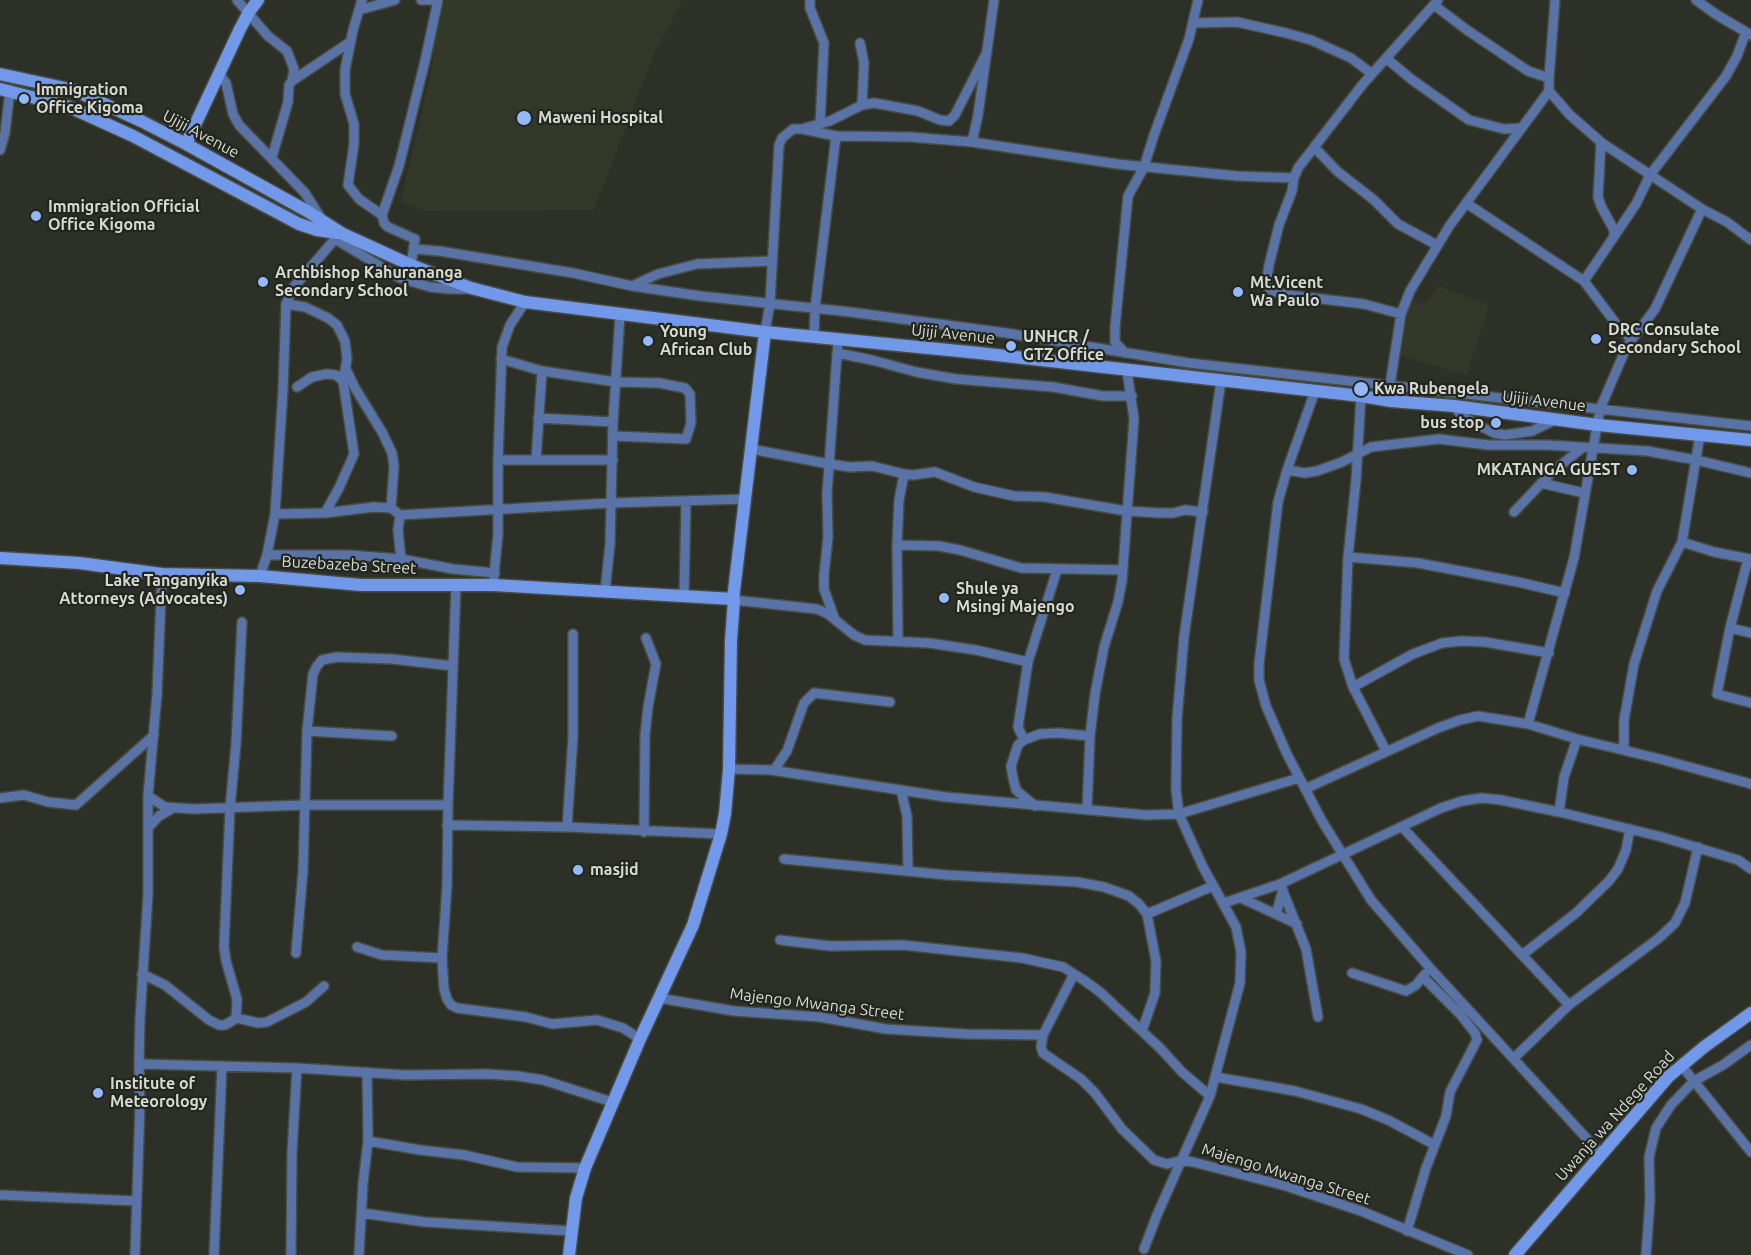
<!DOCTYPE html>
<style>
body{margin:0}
canvas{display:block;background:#2d3026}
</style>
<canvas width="1751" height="1255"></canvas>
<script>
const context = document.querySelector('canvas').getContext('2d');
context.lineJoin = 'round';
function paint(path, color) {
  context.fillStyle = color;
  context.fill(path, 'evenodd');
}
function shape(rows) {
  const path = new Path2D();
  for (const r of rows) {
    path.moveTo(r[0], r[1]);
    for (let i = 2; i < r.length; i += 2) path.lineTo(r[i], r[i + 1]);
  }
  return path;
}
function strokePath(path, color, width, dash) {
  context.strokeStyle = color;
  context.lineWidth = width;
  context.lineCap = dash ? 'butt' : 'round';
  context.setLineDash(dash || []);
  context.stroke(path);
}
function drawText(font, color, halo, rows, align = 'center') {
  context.font = font + ' Ubuntu,sans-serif';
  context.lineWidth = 4.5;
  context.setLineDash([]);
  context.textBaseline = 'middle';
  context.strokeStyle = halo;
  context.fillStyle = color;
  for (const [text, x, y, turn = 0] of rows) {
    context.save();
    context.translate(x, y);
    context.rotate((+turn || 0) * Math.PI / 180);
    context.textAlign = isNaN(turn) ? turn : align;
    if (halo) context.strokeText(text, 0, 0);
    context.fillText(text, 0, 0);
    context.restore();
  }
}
const built = shape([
 [446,0,682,0,654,54,594,210,425,211,401,201,431,73,438,14],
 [1439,286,1489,305,1466,375,1398,355,1401,330,1413,301,1425,304]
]);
const street = shape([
 [237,0,268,36,287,51,294,69,292,81],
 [362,0,353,30,345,70,345,94,354,124,354,144,348,185,359,199,382,215],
 [421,0,431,0],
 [810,0,810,8,824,43,820,124],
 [1696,0,1717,15,1751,35],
 [1434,5,1467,30,1528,71,1549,78],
 [359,10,395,0],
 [1193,23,1237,22,1286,33,1311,40,1351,58,1372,74],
 [860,43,864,63,862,105],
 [1386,58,1411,79,1469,120,1504,129,1522,128],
 [219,74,226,83,233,114,239,125,305,193,322,220],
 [1549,91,1570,115,1602,143,1702,209,1727,222,1751,240],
 [805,128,830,121,862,105,874,103,918,111,940,120,949,121,955,115,987,52],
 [972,142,978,115,994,0],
 [1601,142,1598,197,1601,206,1614,230,1614,237],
 [1315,148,1337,171,1374,200,1398,224,1437,245],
 [0,150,5,133,10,90],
 [272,157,288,102,289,85,292,81,350,42],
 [1294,178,1292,191,1279,225,1269,265,1266,284,1268,287,1272,291,1288,295,1364,304,1401,314],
 [1466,203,1584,281,1617,325,1631,339],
 [335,239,400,278,430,287,449,289,469,289],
 [414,249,439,251,573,273,632,286,700,296,850,312,1006,333,1189,363,1751,426],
 [411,265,415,239,388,227,384,223,382,215,399,166,425,61,438,0],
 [1584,281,1636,204,1650,175,1726,76,1737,56,1746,32],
 [632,286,658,274,697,264,772,261],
 [286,304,305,307,328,318,337,325,345,341,347,359,343,381,354,454,339,488,325,513],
 [765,332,770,303,779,145,782,138,793,129,802,129,836,136,911,137,972,142,1117,164,1237,176,1294,178,1298,168,1363,84,1438,0],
 [814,337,815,308,836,136],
 [837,353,872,360,916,372,956,379,1053,387,1103,396,1132,396],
 [1125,353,1115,342,1115,327,1128,196,1144,167,1154,135,1189,39,1198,0],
 [501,359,542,371,616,382,659,383,685,388,690,394,691,423,686,439,614,436],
 [346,369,355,388,382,432,392,453,394,466,391,508],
 [1390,385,1401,314,1410,291,1450,225,1549,91,1549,78,1555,0],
 [297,387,312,377,326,374,336,375,343,381],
 [1315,391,1287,470,1278,502,1259,664,1259,680,1266,706,1287,754,1322,821,1371,900,1430,968,1601,1154],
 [1361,396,1356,480,1348,557,1344,659,1353,687,1386,751],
 [1454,406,1461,415,1472,422,1494,433,1505,435,1532,431,1557,419],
 [538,418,613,422],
 [751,449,829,464,850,467,872,466,904,474,913,475,935,472,974,487,1014,496,1045,497,1126,511,1160,513,1173,513,1185,510,1203,512],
 [498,460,613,460],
 [536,460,542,371],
 [1287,470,1305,473,1317,471,1342,462,1371,447,1439,439,1488,445,1547,445,1647,451,1696,460,1751,473],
 [1541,483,1584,493],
 [1514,512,1551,473,1582,448],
 [275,514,325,513,374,507,391,508,400,515,610,503,746,499],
 [400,515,398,530,401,559],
 [1682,542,1714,552,1751,559],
 [897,545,939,546,960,550,1021,568,1123,570],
 [267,555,349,555,401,559,453,569,495,573],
 [1348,557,1418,563,1518,582,1565,593],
 [1748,559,1730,628,1717,694,1751,703],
 [260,576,267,555,275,514,283,390,286,304,292,289,335,239,343,234],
 [456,585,448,805,447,886,442,958,444,989,447,999,451,1005,457,1008,526,1017,552,1024,597,1020,623,1028,640,1039],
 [493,585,498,534,498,460,502,347,510,325,525,302],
 [605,592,610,544,613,422,620,315],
 [684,596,686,502],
 [734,600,817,609,828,614,854,635,865,640,929,643,976,650,1028,662],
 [834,617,824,589,824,575,828,537,827,494,838,340],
 [1730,628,1751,633],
 [898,641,897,545,899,500,904,474],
 [1353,687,1413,654,1442,643,1462,641,1485,642,1549,653],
 [1528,724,1574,558,1600,409,1627,346,1655,309,1702,209],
 [307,731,392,736],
 [1024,740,1018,727,1028,662,1057,570],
 [1624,750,1624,720,1634,664,1657,591,1682,542,1700,435],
 [729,769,771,770,946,797,1146,815,1179,814,1299,778],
 [774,770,787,751,804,703,814,693,890,702],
 [1305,789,1438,728,1460,720,1478,716,1528,724,1577,739,1660,759,1751,784],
 [901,790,907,816,908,871],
 [148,796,165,807,194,809,304,805,448,805],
 [0,798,24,795,48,802,76,805,154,735],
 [1035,806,1016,790,1013,778,1011,766,1018,745,1024,740,1040,734,1058,733,1090,736],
 [1087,809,1090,736,1095,694,1104,647,1118,602,1122,581,1134,419,1127,371],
 [1559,812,1564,777,1577,739],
 [447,825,567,827,721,834],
 [567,827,573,737,573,634],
 [1402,827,1569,1005],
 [148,828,159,816,173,808],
 [644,832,645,735,648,707,656,664,646,638],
 [784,859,947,875,1077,882,1104,887,1129,896,1139,904,1147,914,1156,961,1155,993,1142,1031],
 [1280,884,1306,949,1318,1017],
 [1241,898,1297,924],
 [1224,903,1280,884,1441,808,1462,801,1482,798,1501,800,1559,812,1662,837,1738,860,1751,869],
 [1147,914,1213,886],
 [1276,914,1283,890],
 [780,940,830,946,903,945,1022,958,1063,967,1085,981,1100,992,1160,1048,1182,1072,1210,1096],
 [357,947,382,955,442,958],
 [296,953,303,871,307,731,313,674,317,666,322,660,337,657,392,659,453,666],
 [1522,955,1576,913,1609,881,1618,869,1626,850,1630,829],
 [1352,973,1406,991,1416,985,1425,974],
 [142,974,165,985,209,1020,219,1025,225,1025,237,1018,258,1023,267,1022,306,1002,324,986],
 [1074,974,1043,1035,1041,1047,1043,1053,1081,1079,1095,1093,1122,1129,1154,1160,1167,1164,1182,1160,1193,1162,1286,1186,1361,1211,1468,1255],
 [659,998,734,1011,820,1017,886,1029,966,1034,1043,1035],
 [236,1019,237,999,226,961,224,947,230,808,236,744,242,622],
 [1514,1058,1569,1005,1659,938,1675,923,1685,903,1698,847],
 [139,1064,297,1068,405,1075,487,1074,518,1076,543,1080,612,1102],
 [1681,1065,1751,1152],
 [1216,1077,1295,1091,1361,1109,1388,1120,1435,1145],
 [368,1141,420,1150,464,1155,517,1167,585,1168],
 [0,1195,137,1201],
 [362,1213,425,1222,571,1231],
 [1407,1231,1426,1168,1446,1116,1450,1092,1477,1040,1475,1033,1460,1014,1423,977],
 [1144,1249,1157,1215,1210,1096,1240,983,1241,952,1236,927,1203,867,1183,823,1179,814,1176,790,1177,719,1184,637,1221,381],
 [135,1255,140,1105,139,1064,140,1019,148,894,148,796,157,694,162,574],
 [214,1255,222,1066],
 [291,1255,292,1152,297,1068],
 [359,1255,363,1183,368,1141,367,1072],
 [1646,1255,1650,1200,1649,1157,1656,1128,1671,1105,1694,1081,1723,1065,1751,1045]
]);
const secondary = shape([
 [0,74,74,90,141,121,186,144,307,211,343,234,411,265,471,288,525,302,765,332,979,353,1361,396,1391,401,1454,406,1598,425,1751,440],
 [0,89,67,106,133,136,299,224,317,230,338,233],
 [186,144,240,29,249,12,258,0],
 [0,558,79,563,162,574,260,576,361,585,493,585,733,599],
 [569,1255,576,1198,585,1168,640,1039,693,925,721,834,725,814,729,769,731,640,734,600,733,599,765,332],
 [1515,1255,1668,1077,1704,1047,1751,1013]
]);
const markers = [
 [24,99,6,"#95b7fd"],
 [524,118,8,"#95b7fd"],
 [36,216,6,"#95b7fd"],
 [263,282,6,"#95b7fd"],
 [1238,292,6,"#95b7fd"],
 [1596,339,6,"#95b7fd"],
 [648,341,6,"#95b7fd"],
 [1011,346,6,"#95b7fd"],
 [1361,389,8,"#95b7fd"],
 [1496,423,6,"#95b7fd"],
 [1632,470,6,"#95b7fd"],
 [240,590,6,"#95b7fd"],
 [944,598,6,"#95b7fd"],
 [578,870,6,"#95b7fd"],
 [98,1093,6,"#95b7fd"]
];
const poiNames = [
 ["Immigration",36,90],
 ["Office Kigoma",36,108],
 ["Maweni Hospital",538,118],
 ["Immigration Official",48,207],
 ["Office Kigoma",48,225],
 ["Archbishop Kahurananga",275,273],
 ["Secondary School",275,291],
 ["Mt.Vicent",1250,283],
 ["Wa Paulo",1250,301],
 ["DRC Consulate",1608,330],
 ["Secondary School",1608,348],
 ["Young",660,332],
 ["African Club",660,350],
 ["UNHCR /",1023,337],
 ["GTZ Office",1023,355],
 ["Kwa Rubengela",1374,389],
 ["bus stop",1484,423,"right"],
 ["MKATANGA GUEST",1620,470,"right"],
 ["Lake Tanganyika",228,581,"right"],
 ["Attorneys (Advocates)",228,599,"right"],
 ["Shule ya",956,589],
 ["Msingi Majengo",956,607],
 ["masjid",590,870],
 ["Institute of",110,1084],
 ["Meteorology",110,1102]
];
const streetNames = [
 ["Ujiji Avenue",201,134,28],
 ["Ujiji Avenue",953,334,6],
 ["Ujiji Avenue",1544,401,7],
 ["Buzebazeba Street",349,565,3],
 ["Majengo Mwanga Street",817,1004,7],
 ["Uwanja wa Ndege Road",1615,1116,-48],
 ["Majengo Mwanga Street",1286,1174,17]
];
paint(built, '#333828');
strokePath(street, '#484b42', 12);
strokePath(secondary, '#484b42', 15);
strokePath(street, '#5a73a6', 9);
strokePath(secondary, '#7298ea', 12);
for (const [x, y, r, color] of markers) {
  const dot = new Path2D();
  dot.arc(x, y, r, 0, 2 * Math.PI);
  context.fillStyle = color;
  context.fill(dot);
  strokePath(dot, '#23261d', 2);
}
drawText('bold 16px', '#d7d9d3', '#23261d', poiNames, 'left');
drawText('16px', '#d7d9d3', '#23261d', streetNames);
</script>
